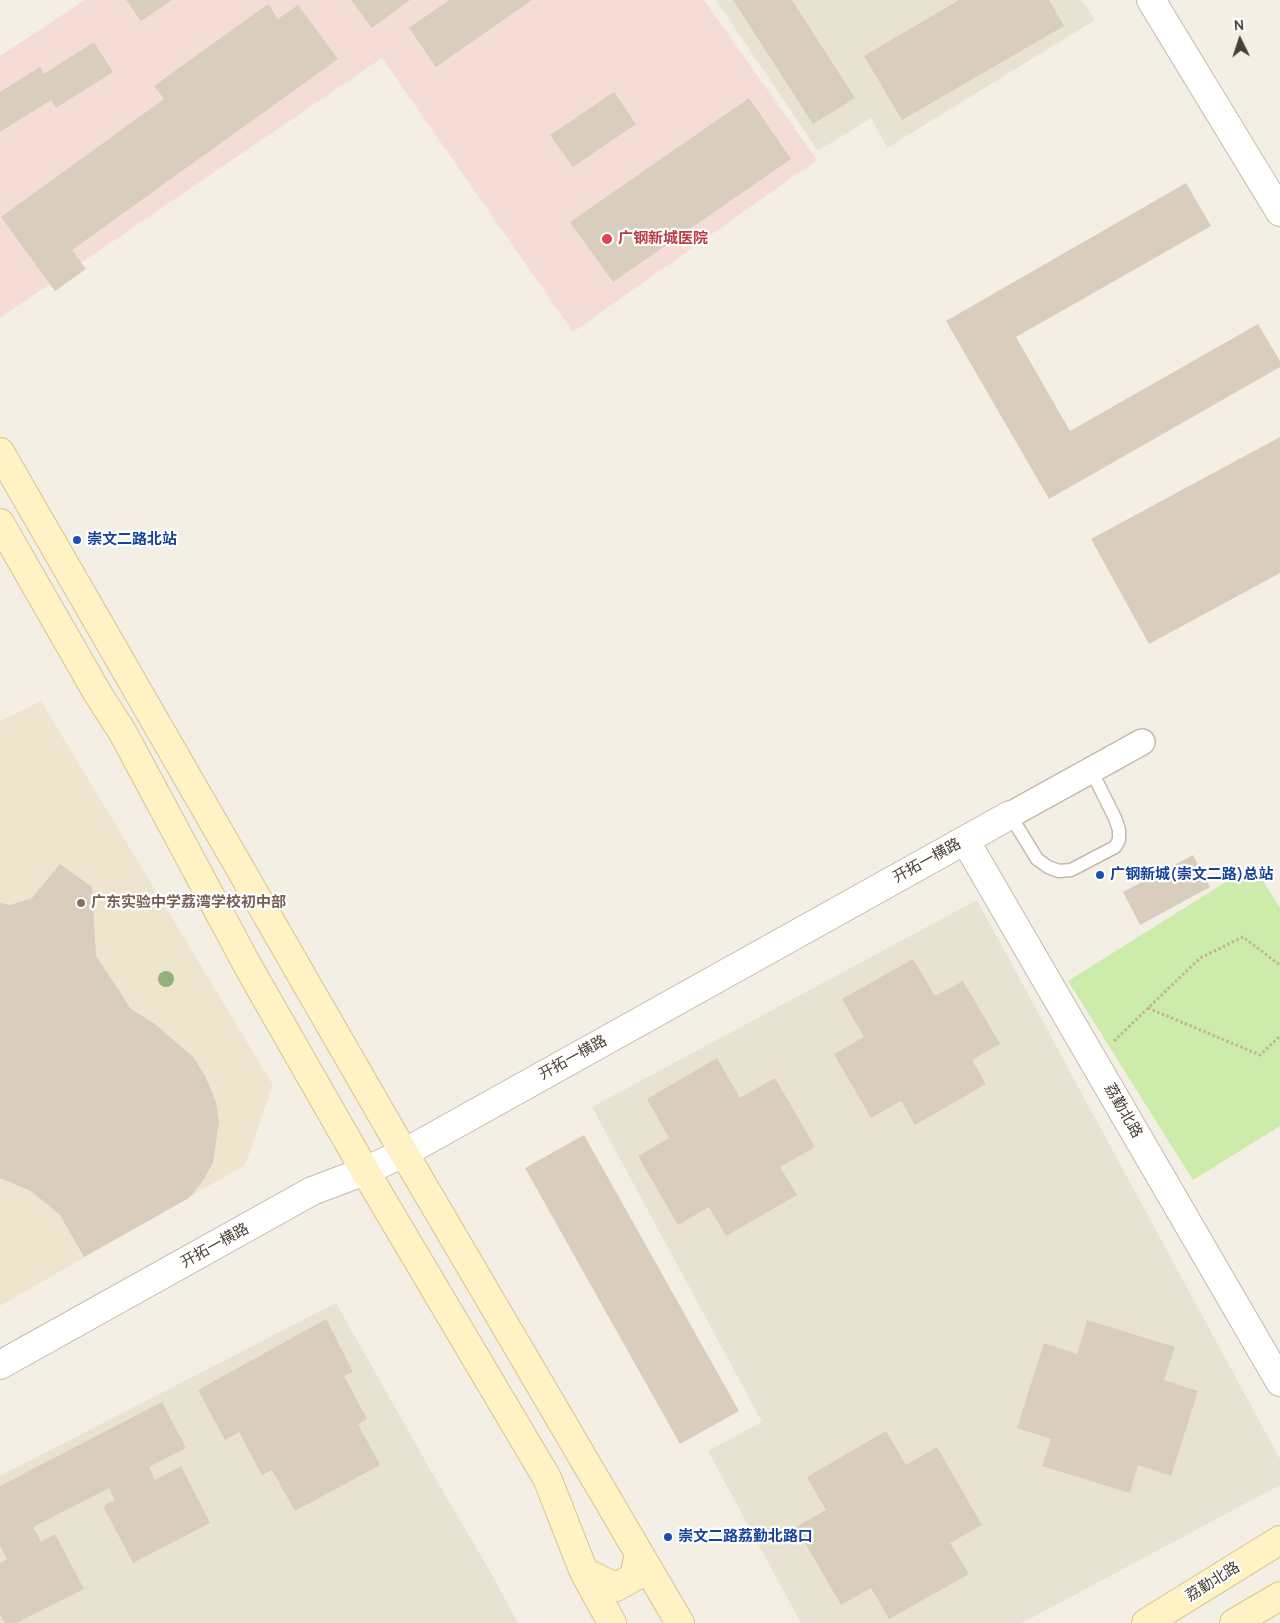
<!DOCTYPE html>
<meta charset="utf-8">
<style>
body{margin:0}
#map{position:relative;width:1280px;height:1623px;overflow:hidden;background:#f4efe5;font-family:Manrope,sans-serif}
canvas{display:block}
.north{position:absolute;left:1215px;top:15px;width:50px;height:50px;-webkit-text-stroke:4px #fff;paint-order:stroke;rotate:356deg;font-size:14px;font-weight:700;line-height:20px;text-align:center;color:#474034}
.north::after{content:'';display:block;margin:auto;width:18px;height:22px;background:#474034;clip-path:polygon(50% 0,100% 100%,50% 72%,0 100%)}
</style>
<div id="map">
<canvas width="1280" height="1623"></canvas>
<div class="north">N</div>
</div>
<script>
const context = document.querySelector('canvas').getContext('2d');
context.lineJoin = 'round';
function paint(path, color) {
  context.fillStyle = color;
  context.fill(path, 'evenodd');
}
function shape(rows) {
  const path = new Path2D();
  for (const r of rows) {
    path.moveTo(r[0], r[1]);
    for (let i = 2; i < r.length; i += 2) path.lineTo(r[i], r[i + 1]);
  }
  return path;
}
function strokePath(path, color, width, dash) {
  context.strokeStyle = color;
  context.lineWidth = width;
  context.lineCap = dash ? 'butt' : 'round';
  context.setLineDash(dash || []);
  context.stroke(path);
}
function drawText(font, color, halo, rows, align = 'center') {
  context.font = font + ' Manrope,"Noto Sans SC",sans-serif';
  context.lineWidth = 4.5;
  context.setLineDash([]);
  context.textBaseline = 'middle';
  context.strokeStyle = halo;
  context.fillStyle = color;
  for (const [text, x, y, turn = 0] of rows) {
    context.save();
    context.translate(x, y);
    context.rotate((+turn || 0) * Math.PI / 180);
    context.textAlign = isNaN(turn) ? turn : align;
    if (halo) context.strokeText(text, 0, 0);
    context.fillText(text, 0, 0);
    context.restore();
  }
}
const residential = shape([
 [716,0,1082,0,1095,20,887,148,871,118,818,151],
 [977,900,1280,1459,1280,1485,1022,1623,801,1623,708,1451,762,1422,592,1107],
 [336,1303,431,1471,491,1573,518,1623,0,1623,0,1476]
]);
const education = shape([
 [41,701,273,1085,245,1165,0,1306,0,721]
]);
const medical = shape([
 [85,0,704,0,817,160,573,332,382,58,0,318,0,56]
]);
const green = shape([
 [1253,865,1280,908,1280,1126,1193,1180,1068,981]
]);
const building = shape([
 [126,0,172,0,141,21],
 [351,0,410,0,372,28],
 [449,0,532,0,436,67,409,28],
 [733,0,792,0,855,98,813,124],
 [959,0,1049,0,1064,26,902,120,864,56],
 [268,4,278,19,298,5,338,59,72,250,86,269,55,291,1,217,164,99,154,86],
 [94,42,113,72,56,108,51,100,0,132,0,92,40,67,44,74],
 [614,92,636,124,573,167,550,135],
 [749,98,791,159,613,282,570,222],
 [1186,183,1211,226,1016,337,1070,431,1258,324,1280,361,1280,367,1049,499,946,321],
 [1280,437,1280,573,1149,644,1091,539],
 [1193,855,1210,887,1140,925,1123,892],
 [60,864,92,887,96,956,131,1009,155,1024,194,1058,205,1076,216,1102,219,1121,213,1163,204,1179,189,1198,84,1257,60,1215,31,1191,0,1178,0,903,10,905,32,898],
 [913,959,935,996,963,981,1000,1044,972,1060,986,1084,915,1125,901,1101,871,1118,834,1054,864,1037,842,999],
 [717,1058,740,1098,775,1078,815,1147,780,1167,797,1195,726,1236,709,1207,678,1225,638,1156,669,1138,647,1099],
 [584,1135,739,1411,680,1444,525,1168],
 [326,1319,353,1372,344,1376,367,1419,358,1424,380,1465,295,1511,272,1470,262,1475,239,1432,225,1440,198,1390],
 [1087,1320,1175,1347,1164,1380,1198,1391,1171,1476,1138,1465,1130,1493,1042,1466,1051,1439,1017,1428,1044,1343,1077,1354],
 [162,1402,186,1448,149,1467,155,1480,181,1466,210,1523,133,1563,103,1506,115,1500,109,1488,33,1527,41,1542,55,1534,84,1589,16,1623,5,1623,0,1614,0,1563,7,1559,0,1546,0,1486],
 [886,1431,906,1465,937,1447,982,1525,950,1543,969,1574,889,1619,871,1588,841,1605,796,1527,826,1510,807,1477]
]);
const path = shape([
 [1148,1008,1260,1055,1280,1036],
 [1114,1041,1200,958,1243,937,1280,965]
]);
const service = shape([
 [1010,815,1037,859,1048,867,1059,871,1071,870,1115,847,1119,840,1119,830,1115,818,1091,770]
]);
const minor = shape([
 [1010,815,1142,742]
]);
const tertiary = shape([
 [1151,0,1280,212],
 [965,840,1280,1382],
 [0,1365,312,1191,365,1171,404,1153,1010,815]
]);
const secondary = shape([
 [0,452,404,1153,680,1623],
 [0,523,98,694,123,733,250,970,365,1171,547,1478,584,1572,612,1623],
 [584,1572,616,1587,634,1577,639,1554],
 [1146,1623,1280,1540],
 [1234,1623,1280,1596]
]);
const trees = [
 [166,979]
];
const markers = [
 [607,239,6,"#e0444e"],
 [77,540,5,"#1a4fb4"],
 [1100,875,5,"#1a4fb4"],
 [81,903,5,"#8d6e63"],
 [668,1537,5,"#1a4fb4"]
];
const healthNames = [
 ["广钢新城医院",618,239]
];
const transitNames = [
 ["崇文二路北站",87,540],
 ["广钢新城(崇文二路)总站",1110,875],
 ["崇文二路荔勤北路口",678,1537]
];
const streetNames = [
 ["开拓一横路",927,861,-29],
 ["开拓一横路",573,1058,-29],
 ["荔勤北路",1123,1111,60],
 ["开拓一横路",215,1246,-29],
 ["荔勤北路",1213,1582,-32]
];
const educationNames = [
 ["广东实验中学荔湾学校初中部",91,903]
];
paint(residential, '#e8e2d3');
paint(education, '#eee5ce');
paint(medical, '#f5dcd7');
paint(green, '#cdebab');
paint(building, '#d9cebd');
strokePath(service, '#c3baaa', 15);
strokePath(minor, '#c3baaa', 28);
strokePath(tertiary, '#c3baaa', 30);
strokePath(secondary, '#d7c591', 30);
strokePath(path, '#c3b497', 3, [2.5, 2.5]);
strokePath(service, '#fff', 12);
strokePath(minor, '#fff', 25);
strokePath(tertiary, '#fff', 28);
strokePath(secondary, '#fff2c4', 28);
context.fillStyle = '#93b07a';
for (const [x, y] of trees) {
  context.beginPath();
  context.arc(x, y, 8, 0, 2 * Math.PI);
  context.fill();
}
for (const [x, y, r, color] of markers) {
  const dot = new Path2D();
  dot.arc(x, y, r, 0, 2 * Math.PI);
  context.fillStyle = color;
  context.fill(dot);
  strokePath(dot, '#fff', 2);
}
drawText('bold 15px', '#be3a42', '#fff', healthNames, 'left');
drawText('bold 15px', '#164399', '#fff', transitNames, 'left');
drawText('15px', '#474034', '#fff', streetNames);
drawText('bold 15px', '#785e54', '#fff', educationNames, 'left');
</script>
